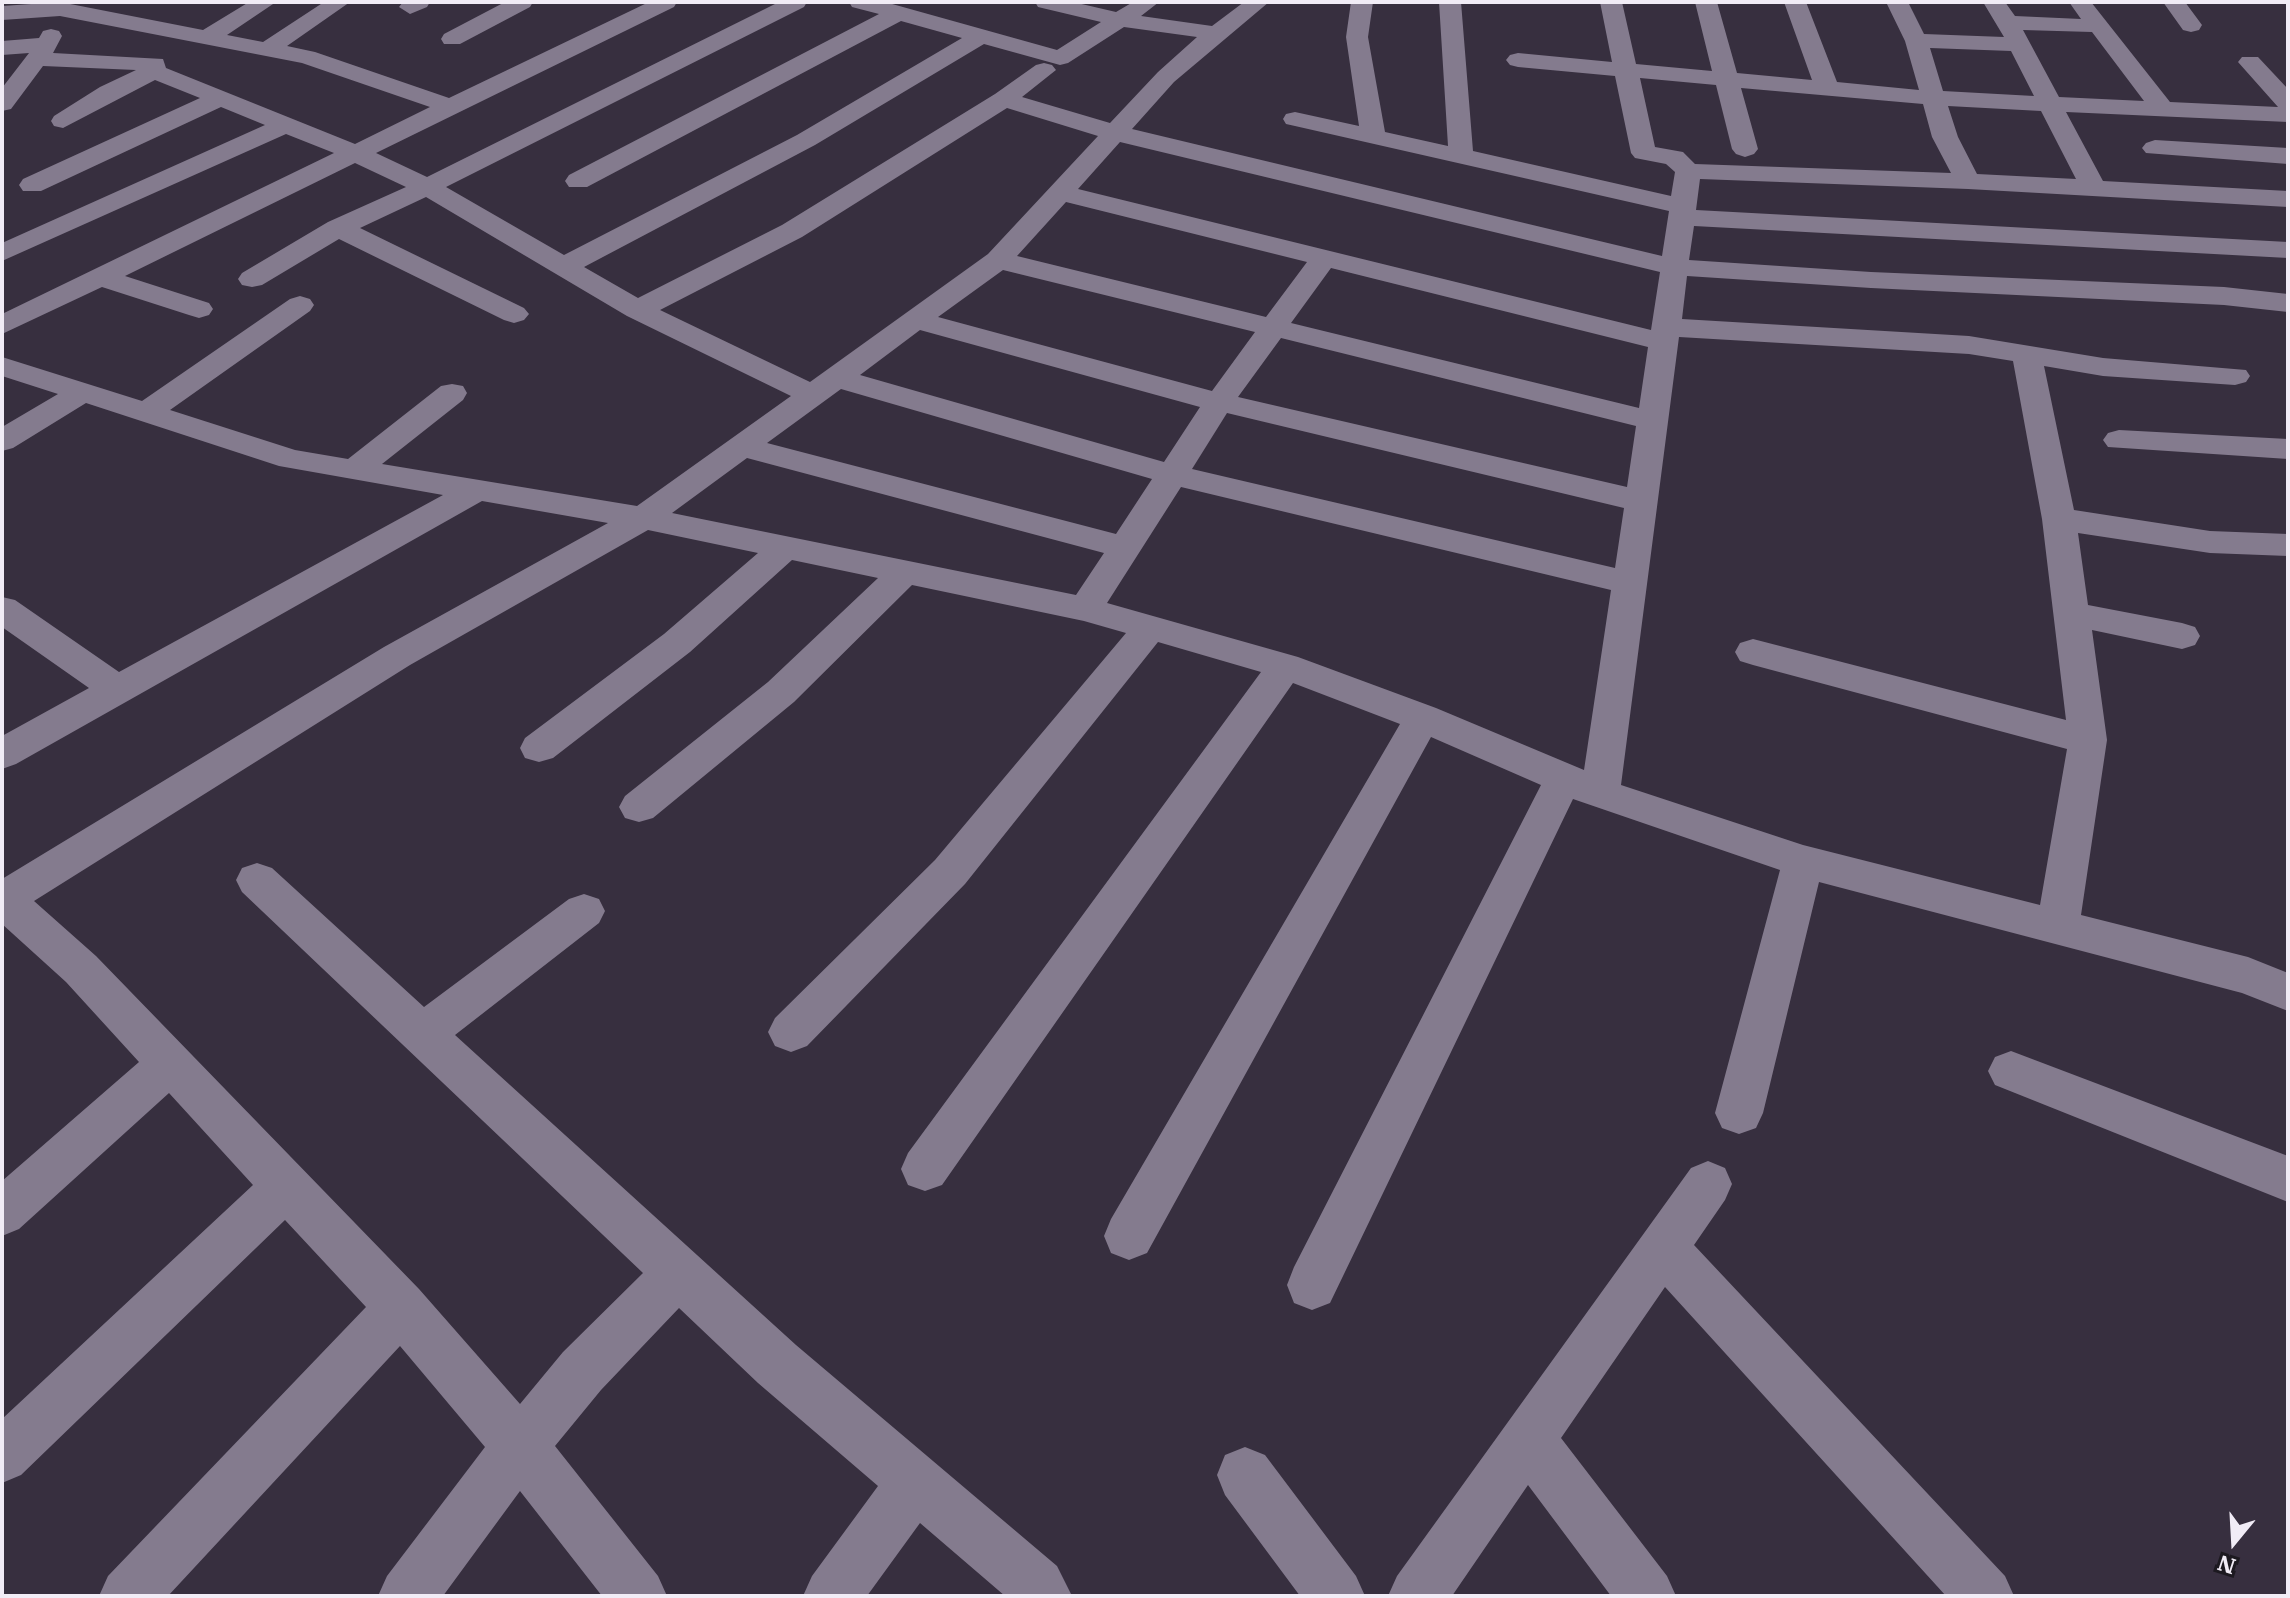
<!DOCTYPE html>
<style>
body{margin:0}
#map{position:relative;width:2290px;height:1598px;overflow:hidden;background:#372f3f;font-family:"IBM Plex Serif",serif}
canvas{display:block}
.frame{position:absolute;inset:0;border:4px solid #f1ecf6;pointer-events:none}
.north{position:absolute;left:2194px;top:1502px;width:80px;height:80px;-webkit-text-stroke:6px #1c1920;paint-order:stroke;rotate:198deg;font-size:22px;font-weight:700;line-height:32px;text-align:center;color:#f1ecf6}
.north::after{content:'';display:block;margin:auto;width:28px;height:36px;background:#f1ecf6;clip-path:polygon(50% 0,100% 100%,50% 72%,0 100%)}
</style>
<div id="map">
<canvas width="2290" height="1598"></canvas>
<div class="frame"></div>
<div class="north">N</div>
</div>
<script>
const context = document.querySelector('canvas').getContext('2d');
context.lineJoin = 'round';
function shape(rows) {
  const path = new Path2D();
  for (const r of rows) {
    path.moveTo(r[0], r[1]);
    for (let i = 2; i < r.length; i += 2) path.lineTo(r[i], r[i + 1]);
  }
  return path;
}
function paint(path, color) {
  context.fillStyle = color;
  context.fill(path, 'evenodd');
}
const minor = shape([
 [60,2,203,30,249,2,276,2,227,35,263,42,324,2,350,2,287,46,315,52,449,98,649,2,677,2,674,7,376,153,427,177,779,2,807,2,804,7,446,187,564,255,797,135,962,38,901,21,587,187,569,187,565,181,569,175,879,14,852,7,849,2,885,2,1057,50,1101,22,1038,7,1035,2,1073,2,1116,12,1133,2,1159,2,1141,16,1212,26,1244,2,1269,2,1174,82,1132,129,1662,256,1669,211,1295,126,1286,124,1283,119,1286,114,1295,112,1359,126,1346,37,1351,2,1373,2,1368,37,1385,132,1448,146,1439,2,1461,2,1473,151,1671,196,1675,172,1666,164,1635,158,1631,153,1615,76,1518,67,1510,65,1506,60,1510,55,1518,53,1612,62,1600,2,1622,2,1636,64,1712,71,1695,2,1717,2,1737,73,1812,80,1784,2,1806,2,1837,82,1919,90,1905,41,1886,2,1908,2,1924,34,2004,37,1983,2,2005,2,2015,16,2081,19,2069,2,2091,2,2170,102,2278,107,2238,62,2242,57,2258,57,2288,89,2288,122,2066,112,2103,181,2288,191,2288,207,1968,189,1700,179,1696,210,2288,242,2288,258,1694,226,1689,260,1871,272,2224,287,2288,294,2288,312,2224,305,1871,288,1687,276,1682,319,1969,336,2103,358,2246,370,2250,376,2246,382,2235,385,2103,376,2044,366,2074,510,2210,531,2288,534,2288,556,2210,553,2078,533,2088,605,2182,623,2195,627,2200,636,2195,645,2182,649,2092,630,2107,740,2081,915,2248,957,2288,973,2288,1011,2242,993,1819,882,1763,1113,1756,1128,1739,1134,1722,1128,1715,1113,1780,870,1573,799,1330,1303,1312,1310,1294,1303,1287,1285,1294,1267,1541,785,1431,737,1147,1253,1129,1260,1111,1253,1104,1236,1111,1219,1400,724,1293,683,942,1185,925,1191,908,1185,901,1169,908,1153,1261,672,1158,642,965,884,807,1046,791,1052,775,1046,768,1032,775,1018,935,860,1126,633,1084,621,912,585,794,702,653,818,639,822,625,818,619,807,625,796,768,682,878,578,792,560,690,652,553,758,539,762,525,758,520,748,525,738,664,634,758,553,648,530,410,665,34,901,96,956,419,1289,520,1404,563,1352,643,1273,242,892,236,880,242,868,257,863,272,868,424,1007,569,899,584,894,599,899,605,911,599,923,455,1035,796,1345,1057,1566,1072,1596,1005,1596,920,1523,867,1596,803,1596,812,1576,878,1486,758,1383,679,1308,601,1390,555,1446,658,1576,667,1596,602,1596,520,1491,443,1596,378,1596,387,1576,485,1447,400,1346,168,1596,99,1596,108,1576,366,1307,285,1220,21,1475,2,1483,2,1419,253,1185,169,1093,19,1229,2,1236,2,1181,139,1062,66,982,2,924,2,879,384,647,608,523,482,501,16,764,2,769,2,736,89,688,2,627,2,597,15,600,119,672,443,495,279,466,86,403,13,448,2,451,2,427,58,394,2,376,2,357,142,401,290,299,300,296,310,299,314,305,310,311,170,410,295,450,348,459,441,386,452,384,463,386,467,393,463,400,382,464,637,506,791,396,627,316,426,197,360,228,524,308,529,314,524,320,514,323,504,320,339,239,262,285,252,287,242,285,238,279,242,273,328,222,406,187,355,163,125,276,209,303,213,309,209,315,199,318,189,315,102,287,2,334,2,314,334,153,286,134,2,261,2,243,265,125,221,107,41,191,23,191,19,185,23,179,200,98,155,80,63,128,54,126,51,121,54,116,100,87,136,70,43,66,11,109,2,111,2,88,29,53,2,55,2,41,39,38,43,31,51,29,59,31,62,36,53,53,163,59,166,68,355,144,430,107,302,63,60,16,2,20,2,6,60,2],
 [1124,27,1197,37,1158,72,1110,123,1022,97,1056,70,1052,65,1044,63,1036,65,995,94,782,225,638,298,584,267,815,145,984,44,1060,65,1068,63,1124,27],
 [2023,30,2092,32,2144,101,2059,97,2023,30],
 [1930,48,2011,51,2034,96,1943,91,1930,48],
 [1640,78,1716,85,1732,149,1736,154,1745,157,1754,154,1758,149,1741,88,1923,104,1932,137,1951,173,1695,164,1683,152,1655,147,1640,78],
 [1948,106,2041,111,2076,179,1977,174,1958,137,1948,106],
 [1007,108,1098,136,988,254,810,382,660,310,802,237,1007,108],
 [1120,142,1660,272,1651,330,1078,189,1120,142],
 [1066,202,1307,262,1266,317,1017,256,1066,202],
 [1331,268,1648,347,1639,408,1291,323,1331,268],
 [1003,270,1255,332,1212,391,938,317,1003,270],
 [920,330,1200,407,1164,462,860,375,920,330],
 [1679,337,1969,354,2013,361,2042,519,2066,720,1753,639,1740,643,1735,652,1740,661,1753,665,2067,749,2040,905,1803,845,1621,785,1679,337],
 [1281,338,1636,426,1627,487,1238,397,1281,338],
 [841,389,1152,479,1116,534,767,443,841,389],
 [1227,413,1624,508,1615,568,1192,469,1227,413],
 [747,458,1104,553,1076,595,672,513,747,458],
 [1181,487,1611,590,1584,770,1436,708,1298,657,1107,603,1181,487],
 [403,2,430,2,427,7,410,14,399,7,403,2],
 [505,2,533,2,530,7,460,44,444,44,441,39,444,34,505,2],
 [2163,2,2185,2,2202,25,2199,30,2191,32,2183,30,2163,2],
 [2155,140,2288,148,2288,164,2146,153,2142,148,2146,143,2155,140],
 [2119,430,2288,439,2288,459,2108,447,2103,440,2108,433,2119,430],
 [2011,1051,2288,1156,2288,1202,1995,1085,1988,1071,1995,1057,2011,1051],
 [1708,1161,1725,1168,1732,1184,1725,1200,1694,1245,2005,1576,2014,1596,1946,1596,1665,1287,1561,1438,1667,1576,1676,1596,1611,1596,1528,1485,1452,1596,1388,1596,1397,1576,1691,1168,1708,1161],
 [1245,1447,1265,1455,1356,1576,1365,1596,1300,1596,1225,1495,1217,1475,1225,1455,1245,1447]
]);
paint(minor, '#847b8e');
</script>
